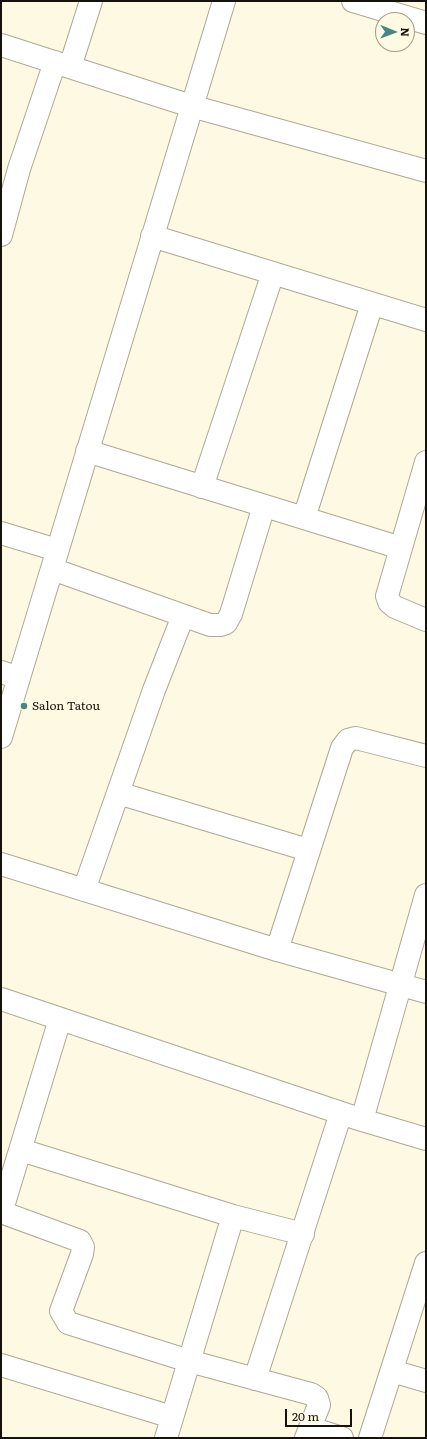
<!DOCTYPE html>
<style>
body{margin:0}
#map{position:relative;width:427px;height:1439px;overflow:hidden;background:#fef9e3;font-family:Literata,serif}
canvas{display:block}
.frame{position:absolute;inset:0;border:2px solid #14120b;pointer-events:none}
.north{position:absolute;left:375px;top:12px;width:40px;height:40px;box-sizing:border-box;background:#fef9e3;border:1px solid #a09d8d;border-radius:50%;rotate:91deg;font-size:11px;font-weight:700;line-height:16px;text-align:center;color:#14120b}
.north::after{content:'';display:block;margin:auto;width:14px;height:18px;background:#428984;clip-path:polygon(50% 0,100% 100%,50% 72%,0 100%)}
.scale{position:absolute;left:285px;top:1409px;width:67px;height:18px;box-sizing:border-box;border:2px solid #14120b;border-top:0;padding-left:5px;font-size:12px;line-height:14px;white-space:nowrap;color:#14120b;-webkit-text-stroke:3px #fef9e3;paint-order:stroke}
</style>
<div id="map">
<canvas width="427" height="1439"></canvas>
<div class="frame"></div>
<div class="north">N</div>
<div class="scale">20 m</div>
</div>
<script>
const context = document.querySelector('canvas').getContext('2d');
context.lineJoin = 'round';
function shape(rows) {
  const path = new Path2D();
  for (const r of rows) {
    path.moveTo(r[0], r[1]);
    for (let i = 2; i < r.length; i += 2) path.lineTo(r[i], r[i + 1]);
  }
  return path;
}
function strokePath(path, color, width, dash) {
  context.strokeStyle = color;
  context.lineWidth = width;
  context.lineCap = dash ? 'butt' : 'round';
  context.setLineDash(dash || []);
  context.stroke(path);
}
function drawText(font, color, halo, rows, align = 'center') {
  context.font = font + ' Literata,serif';
  context.lineWidth = 4;
  context.setLineDash([]);
  context.textBaseline = 'middle';
  context.strokeStyle = halo;
  context.fillStyle = color;
  for (const [text, x, y, turn = 0] of rows) {
    context.save();
    context.translate(x, y);
    context.rotate((+turn || 0) * Math.PI / 180);
    context.textAlign = isNaN(turn) ? turn : align;
    if (halo) context.strokeText(text, 0, 0);
    context.fillText(text, 0, 0);
    context.restore();
  }
}
const minor = shape([
 [353,1,426,23],
 [1,45,191,106,426,171],
 [70,67,91,1],
 [1,235,19,169,55,62],
 [152,236,426,320],
 [87,451,401,548],
 [426,462,387,596,389,602,395,607,426,620],
 [202,487,273,273],
 [304,518,372,304],
 [1,533,57,550],
 [52,569,210,625,220,625,226,623,231,614,264,506],
 [1,672,19,678],
 [1,737,224,1],
 [118,793,308,850],
 [1,864,277,950,426,992],
 [84,890,154,690,183,616],
 [277,950,342,748,348,740,356,738,426,756],
 [1,999,362,1120,426,1139],
 [362,1120,426,895],
 [21,1150,233,1216,303,1234],
 [1,1212,80,1241,83,1247,82,1254,61,1311,68,1323,189,1361,311,1394,317,1398,319,1405,306,1438],
 [1,1213,60,1019],
 [1,1365,172,1417],
 [392,1371,426,1381],
 [255,1379,341,1113],
 [310,1428,342,1438],
 [166,1438,233,1216],
 [370,1438,426,1263]
]);
const markers = [
 [24,706,4,"#428984"]
];
const poiNames = [
 ["Salon Tatou",32,706]
];
strokePath(minor, '#aea894', 24);
strokePath(minor, '#fff', 22);
for (const [x, y, r, color] of markers) {
  const dot = new Path2D();
  dot.arc(x, y, r, 0, 2 * Math.PI);
  context.fillStyle = color;
  context.fill(dot);
  strokePath(dot, '#fef9e3', 1.5);
}
drawText('12px', '#14120b', '#fef9e3', poiNames, 'left');
</script>
